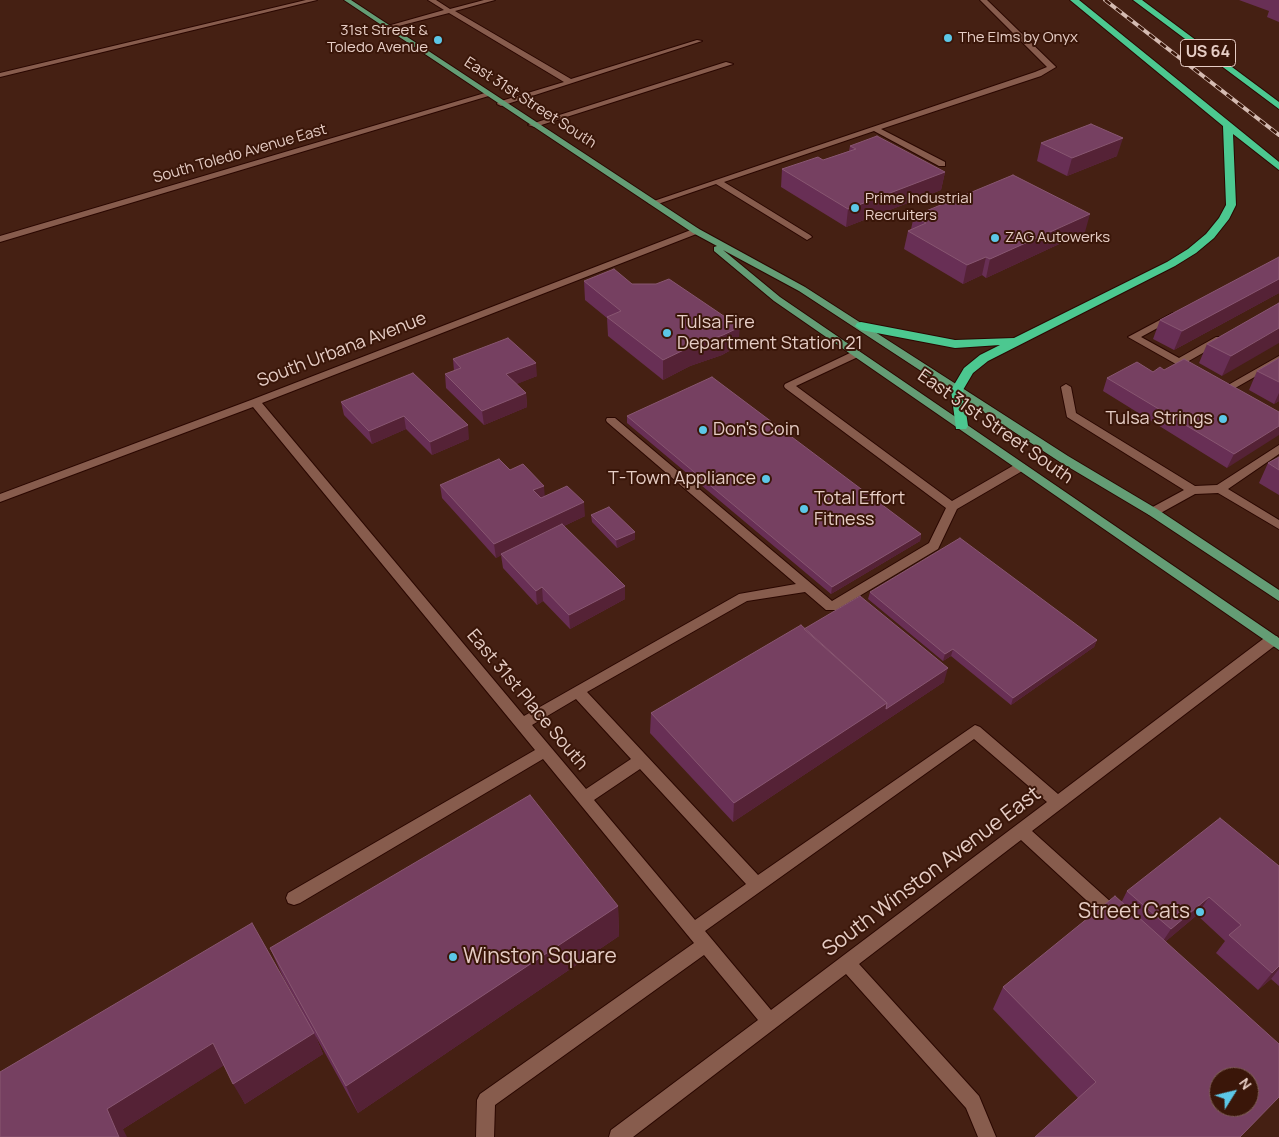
<!DOCTYPE html>
<style>
body{margin:0}
#map{position:relative;width:1279px;height:1137px;overflow:hidden;background:#452013;font-family:Manrope,sans-serif}
canvas{display:block}
.north{position:absolute;left:1209px;top:1067px;width:50px;height:50px;box-sizing:border-box;background:#3a1609;border:1px solid #7f5f54;border-radius:50%;rotate:54deg;font-size:14px;font-weight:700;line-height:20px;text-align:center;color:#e6cdc5}
.north::after{content:'';display:block;margin:auto;width:18px;height:22px;background:#5cc7e7;clip-path:polygon(50% 0,100% 100%,50% 72%,0 100%)}
</style>
<div id="map">
<canvas width="1279" height="1137"></canvas>
<div class="north">N</div>
</div>
<script>
const context = document.querySelector('canvas').getContext('2d');
context.lineJoin = 'round';
function shape(rows) {
  const path = new Path2D();
  for (const r of rows) {
    path.moveTo(r[0], r[1]);
    for (let i = 2; i < r.length; i += 2) path.lineTo(r[i], r[i + 1]);
  }
  return path;
}
function strokePath(path, color, width, dash) {
  context.strokeStyle = color;
  context.lineWidth = width;
  context.lineCap = dash ? 'butt' : 'round';
  context.setLineDash(dash || []);
  context.stroke(path);
}
function paint(path, color) {
  context.fillStyle = color;
  context.fill(path, 'evenodd');
}
function drawText(font, color, halo, rows, align = 'center') {
  context.font = font + ' Manrope,sans-serif';
  context.lineWidth = 4;
  context.setLineDash([]);
  context.textBaseline = 'middle';
  context.strokeStyle = halo;
  context.fillStyle = color;
  for (const [text, x, y, turn = 0] of rows) {
    context.save();
    context.translate(x, y);
    context.rotate((+turn || 0) * Math.PI / 180);
    context.textAlign = isNaN(turn) ? turn : align;
    if (halo) context.strokeText(text, 0, 0);
    context.fillText(text, 0, 0);
    context.restore();
  }
}
const minor = shape([
 [306,0,317,0,0,77,0,73,306,0],
 [428,0,436,0,450,9,484,0,495,0,455,11,571,79,697,40,702,41,501,106,497,104,498,102,564,82,449,13,387,29,384,27,444,10,428,0],
 [980,0,987,0,1056,67,1041,76,881,129,945,162,945,166,939,166,874,131,724,182,810,235,812,237,807,240,716,184,655,205,648,203,1035,72,1047,67,980,0],
 [726,62,733,64,535,127,528,125,726,62],
 [485,93,492,95,0,242,0,236,485,93],
 [696,228,699,229,699,233,262,403,524,716,739,594,796,584,607,422,606,420,607,418,615,418,832,601,929,543,946,508,785,388,784,386,785,384,852,352,860,352,860,356,796,386,952,501,1016,464,1024,464,1026,467,1024,470,957,509,938,549,836,610,826,610,805,592,747,601,587,692,758,875,975,725,980,727,1058,794,1267,636,1277,636,1279,640,1277,644,1032,831,1122,912,1124,917,1122,922,1116,924,1110,922,1021,840,859,964,979,1096,996,1137,978,1137,966,1108,846,974,633,1137,609,1137,611,1130,758,1020,704,955,495,1105,494,1137,476,1137,477,1100,480,1094,694,943,543,759,300,903,294,905,288,903,286,898,288,893,535,750,253,407,0,502,0,494,251,400,696,228],
 [576,699,631,759,586,789,532,725,576,699],
 [974,739,1047,802,771,1010,705,931,974,739],
 [640,769,746,884,695,920,594,800,640,769],
 [1173,313,1178,316,1176,318,1141,337,1179,358,1216,337,1224,337,1224,341,1187,362,1198,368,1199,370,1198,372,1190,372,1128,337,1173,313],
 [1279,356,1279,363,1230,391,1226,392,1221,389,1279,356],
 [1066,384,1071,387,1076,413,1195,486,1217,485,1279,445,1279,454,1228,489,1279,520,1279,529,1218,493,1195,494,1157,515,1149,515,1147,512,1149,509,1184,490,1067,417,1061,387,1066,384]
]);
const major = shape([
 [344,0,351,0,699,229,805,287,1068,456,1157,509,1279,590,1279,601,1149,515,1060,462,799,291,723,250,780,297,1279,638,1279,650,774,301,714,251,714,247,717,246,693,233,344,0]
]);
const highway = shape([
 [1070,0,1079,0,1231,123,1279,162,1279,170,1233,134,1236,205,1229,219,1214,238,1196,253,1175,266,988,361,973,373,963,390,968,426,966,429,956,429,951,390,964,368,980,355,1000,345,955,348,861,330,855,326,857,323,861,322,955,340,1014,338,1167,262,1188,249,1206,234,1219,218,1226,205,1223,126,1070,0],
 [1133,0,1142,0,1279,102,1279,109,1133,0]
]);
const rail = shape([
 [1105,0,1279,135]
]);
const wall = shape([
 [1239,0,1279,0,1279,22,1267,17,1269,11],
 [1041,143,1117,156,1067,176,1037,161],
 [850,146,945,172,941,190,846,227,781,187,782,169,823,160,849,151],
 [914,216,1085,232,986,278,982,275,963,284,904,249,908,231,911,229],
 [1279,257,1279,293,1174,350,1153,339,1160,320],
 [584,281,632,284,738,346,722,355,690,366,663,380,608,336,607,318,585,300],
 [1279,303,1222,376,1199,363,1207,344],
 [1279,358,1279,401,1274,404,1249,390,1257,371],
 [453,359,537,376,516,384,526,393,527,407,484,425,446,388,445,374,454,371],
 [1164,370,1279,412,1227,468,1103,391,1107,378],
 [413,373,469,439,432,455,406,429,372,444,344,415,341,402],
 [627,416,921,534,920,541,831,594,627,423],
 [1279,457,1279,495,1259,483,1268,463],
 [510,470,545,496,585,516,564,526,625,586,625,599,570,629,543,601,537,605,503,568,501,555,496,558,442,498,440,485],
 [591,515,635,532,635,539,617,548,592,522],
 [870,592,1097,640,1094,647,1011,705,951,656,943,661,868,599],
 [804,629,944,682,733,822,650,733,651,713],
 [1279,866,1279,986,1271,979,1258,990,1216,953,1225,941,1197,915,1166,941,1240,1137,1078,1098,993,1009,1003,987,1122,901,1127,891],
 [618,906,619,936,358,1113,315,1035,323,1054,245,1104,224,1065,123,1129,0,1137,303,1013,283,977,270,948]
]);
const shadedWall = shape([
 [1123,138,1117,156,1067,176,1072,158],
 [945,172,941,190,846,227,848,209],
 [1090,214,1085,232,986,278,990,259],
 [986,257,982,275,963,284,967,265],
 [1279,279,1279,293,1174,350,1182,331],
 [740,327,738,346,722,355,690,366,663,380,663,360,690,347],
 [1279,328,1279,343,1222,376,1231,356],
 [536,363,537,376,507,388,506,374],
 [526,393,527,407,484,425,482,411],
 [1279,393,1279,401,1274,404],
 [404,416,406,429,372,444,369,431],
 [468,425,469,439,432,455,430,442],
 [1279,426,1279,435,1227,468,1234,454],
 [544,486,545,499,534,504,533,490],
 [584,502,585,516,496,558,494,544],
 [635,532,635,539,617,548,616,540],
 [921,534,920,541,831,594,832,587],
 [625,586,625,599,570,629,569,615],
 [542,587,543,601,537,605,536,591],
 [1097,640,1094,647,1011,705,1013,698],
 [953,649,951,656,943,661,945,654],
 [948,668,944,682,733,822,734,803,887,703],
 [1209,897,1197,915,1159,947,1171,929],
 [618,906,619,936,358,1113,346,1086],
 [1279,966,1279,969,1271,979,1258,990,1272,973],
 [314,1033,323,1054,245,1104,233,1084],
 [213,1043,226,1064,123,1129,127,1137,119,1137,107,1109]
]);
const building = shape([
 [1091,124,1123,138,1072,158,1041,143,1091,124],
 [877,136,945,172,848,209,782,169,818,157,823,160,856,149,850,146,877,136],
 [1013,175,1090,214,990,259,986,257,967,265,908,231,926,223,914,216,1013,175],
 [1279,257,1279,279,1182,331,1160,320,1279,257],
 [614,269,632,284,656,284,669,279,740,327,723,335,690,347,663,360,607,317,621,311,584,281,614,269],
 [1279,303,1279,328,1231,356,1207,344,1279,303],
 [508,338,536,363,506,374,526,393,482,411,445,374,461,368,453,359,508,338],
 [1279,358,1279,382,1257,371,1279,358],
 [1184,359,1279,412,1279,426,1234,454,1107,378,1137,362,1153,372,1160,367,1164,370,1184,359],
 [413,373,468,425,430,442,404,416,369,431,341,402,413,373],
 [712,377,921,534,832,587,627,416,712,377],
 [1279,457,1279,470,1268,463,1279,457],
 [499,459,510,470,523,464,544,486,533,490,541,498,567,486,584,502,494,544,440,485,499,459],
 [609,507,635,532,616,540,591,515,609,507],
 [562,524,625,586,569,615,542,587,536,591,501,554,562,524],
 [960,538,1097,640,1013,698,953,649,945,654,870,592,960,538],
 [860,596,948,668,886,709,887,703,804,629,860,596],
 [801,625,887,703,734,803,651,713,801,625],
 [530,795,618,906,346,1086,270,948,530,795],
 [1220,818,1279,866,1279,966,1272,973,1229,935,1241,925,1209,897,1171,929,1127,891,1220,818],
 [1115,896,1279,1044,1279,1097,1240,1137,1035,1137,1096,1082,1003,987,1115,896],
 [1219,1077,1249,1077,1249,1107,1219,1107,1219,1077],
 [252,923,314,1033,233,1084,213,1043,107,1109,119,1137,0,1137,0,1072,252,923]
]);
const markers = [
 [948,38,5,"#5cc7e7"],
 [438,40,5,"#5cc7e7"],
 [855,208,5,"#5cc7e7"],
 [995,238,5,"#5cc7e7"],
 [667,333,5,"#5cc7e7"],
 [1223,419,5,"#5cc7e7"],
 [703,430,5,"#5cc7e7"],
 [766,479,5,"#5cc7e7"],
 [804,509,5,"#5cc7e7"],
 [1200,912,5,"#5cc7e7"],
 [453,957,5,"#5cc7e7"]
];
const farPoinames = [
 ["31st Street &",428,31,"right"],
 ["Toledo Avenue",428,48,"right"],
 ["The Elms by Onyx",958,38],
 ["Prime Industrial",865,199],
 ["Recruiters",865,216],
 ["ZAG Autowerks",1005,238]
];
const farStreetnames = [
 ["East 31st Street South",530,103,33],
 ["South Toledo Avenue East",240,154,-16]
];
const shields = [
 [1208,53,55]
];
const shieldNames = [
 ["US 64",1208,53]
];
const poiNames = [
 ["Tulsa Fire",677,323],
 ["Department Station 21",677,344],
 ["Tulsa Strings",1213,419,"right"],
 ["Don's Coin",713,430],
 ["T-Town Appliance",756,479,"right"],
 ["Total Effort",814,499],
 ["Fitness",814,520]
];
const streetNames = [
 ["South Urbana Avenue",342,350,-21],
 ["East 31st Street South",995,427,35],
 ["East 31st Place South",527,700,50]
];
const nearStreetnames = [
 ["South Winston Avenue East",932,872,-37]
];
const nearPoinames = [
 ["Street Cats",1190,912],
 ["Winston Square",463,957,"left"]
];
strokePath(minor, '#2a0700', 2);
strokePath(major, '#2a0700', 2);
strokePath(highway, '#2a0700', 2);
paint(minor, '#875c4d');
paint(major, '#649d75');
paint(highway, '#4cc890');
strokePath(rail, '#d5bbb2', 4);
strokePath(rail, '#3a1609', 2.5, [7]);
paint(wall, '#682f55');
paint(shadedWall, '#552236');
paint(building, '#764061');
strokePath(building, '#885671', 1);
for (const [x, y, r, color] of markers) {
  const dot = new Path2D();
  dot.arc(x, y, r, 0, 2 * Math.PI);
  context.fillStyle = color;
  context.fill(dot);
  strokePath(dot, '#3a1609', 2);
}
drawText('15px', '#e6cdc5', '#3a1609', farPoinames, 'left');
drawText('15px', '#e6cdc5', '#3a1609', farStreetnames);
for (const [x, y, w] of shields) {
  const box = new Path2D();
  box.roundRect(x - w / 2, y - 13.5, w, 27, 4);
  context.fillStyle = '#3a1609';
  context.fill(box);
  strokePath(box, '#e6cdc5', 1);
}
drawText('bold 16px', '#e6cdc5', null, shieldNames);
drawText('18px', '#e6cdc5', '#3a1609', poiNames, 'left');
drawText('18px', '#e6cdc5', '#3a1609', streetNames);
drawText('21px', '#e6cdc5', '#3a1609', nearStreetnames);
drawText('21px', '#e6cdc5', '#3a1609', nearPoinames, 'right');
</script>
